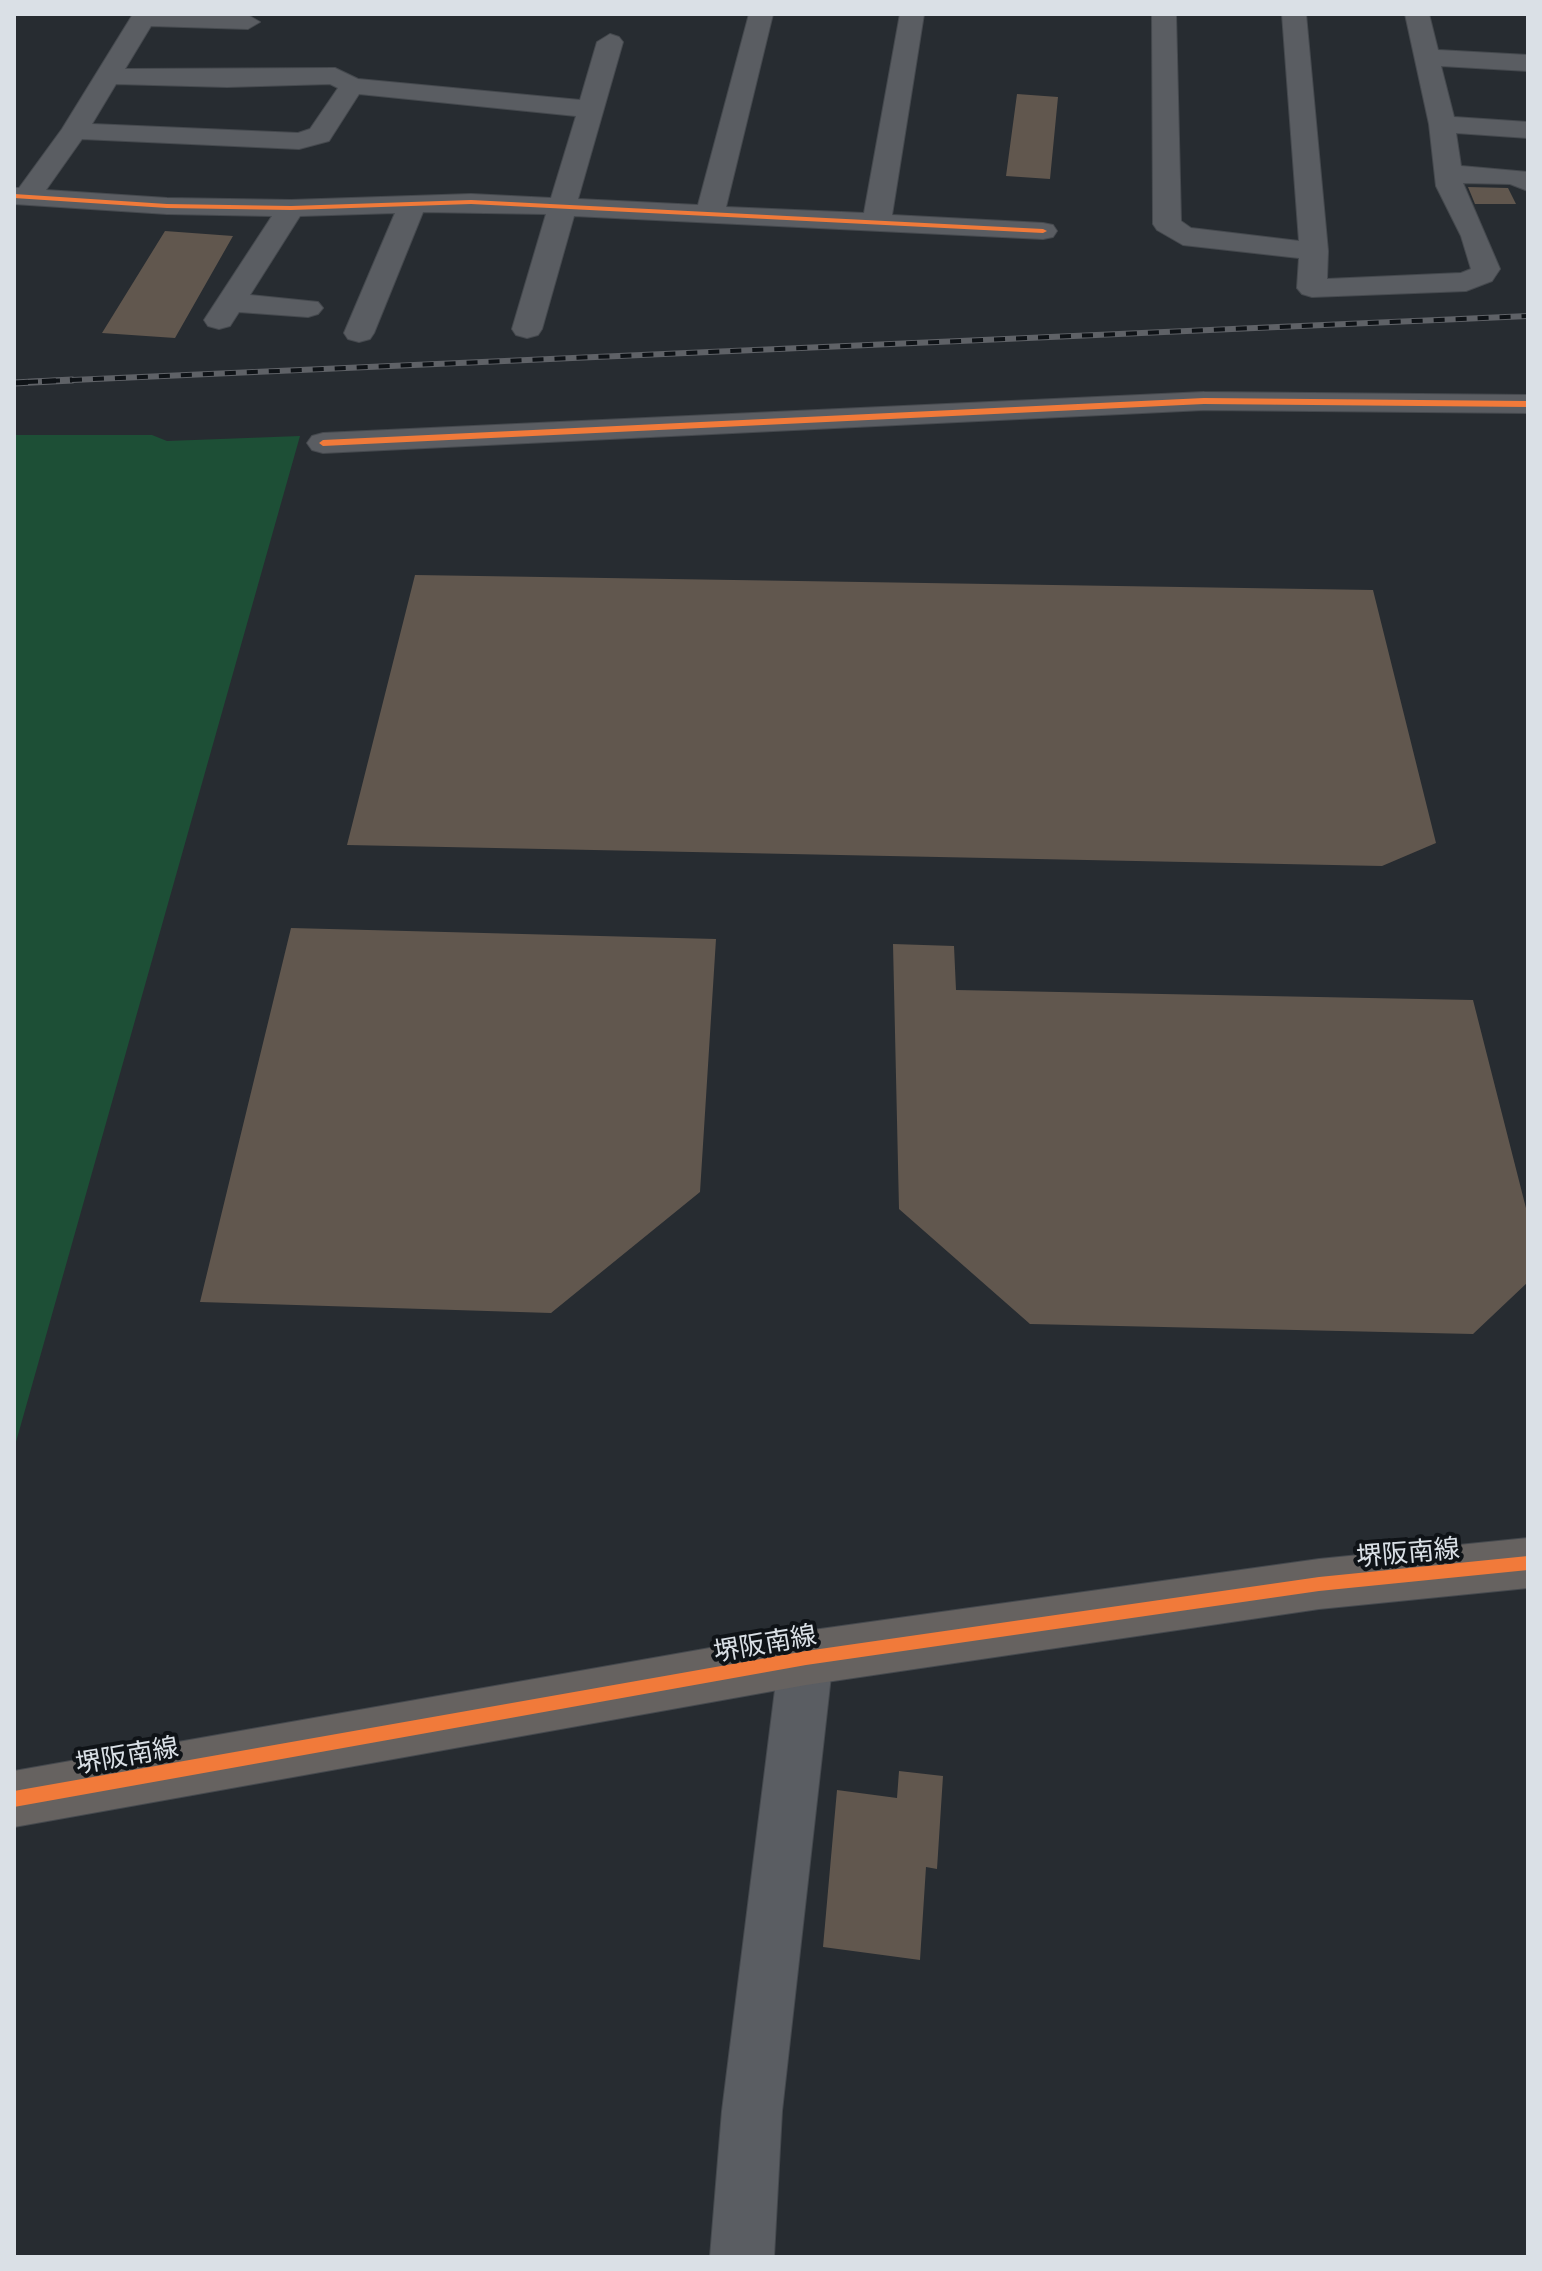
<!DOCTYPE html>
<meta charset="utf-8">
<style>
body{margin:0}
#map{position:relative;width:1542px;height:2271px;overflow:hidden;background:#272c31;font-family:"Asap Condensed",sans-serif}
canvas{display:block}
.frame{position:absolute;inset:0;border:16px solid #dae0e6;pointer-events:none}
</style>
<div id="map">
<canvas width="1542" height="2271"></canvas>
<div class="frame"></div>
</div>
<script>
const context = document.querySelector('canvas').getContext('2d');
context.lineJoin = 'round';
function paint(path, color) {
  context.fillStyle = color;
  context.fill(path, 'evenodd');
}
function shape(rows) {
  const path = new Path2D();
  for (const r of rows) {
    path.moveTo(r[0], r[1]);
    for (let i = 2; i < r.length; i += 2) path.lineTo(r[i], r[i + 1]);
  }
  return path;
}
function strokePath(path, color, width, dash) {
  context.strokeStyle = color;
  context.lineWidth = width;
  context.lineCap = dash ? 'butt' : 'round';
  context.setLineDash(dash || []);
  context.stroke(path);
}
function drawText(font, color, halo, rows, align = 'center') {
  context.font = font + ' "Asap Condensed","Noto Sans JP",sans-serif';
  context.lineWidth = 8;
  context.setLineDash([]);
  context.textBaseline = 'middle';
  context.strokeStyle = halo;
  context.fillStyle = color;
  for (const [text, x, y, turn = 0] of rows) {
    context.save();
    context.translate(x, y);
    context.rotate((+turn || 0) * Math.PI / 180);
    context.textAlign = isNaN(turn) ? turn : align;
    if (halo) context.strokeText(text, 0, 0);
    context.fillText(text, 0, 0);
    context.restore();
  }
}
const green = shape([
 [14,435,152,435,167,441,300,436,14,1449]
]);
const building = shape([
 [1017,94,1058,97,1050,179,1006,176],
 [1468,187,1508,188,1516,204,1475,204],
 [165,231,233,236,175,338,102,333],
 [415,575,1373,590,1436,843,1382,866,347,845],
 [291,928,716,939,700,1192,551,1313,200,1302],
 [893,944,954,946,956,990,1473,1000,1528,1216,1528,1282,1473,1334,1030,1324,899,1209],
 [899,1771,943,1776,937,1869,926,1867,920,1960,823,1947,837,1790,897,1798]
]);
const minor = shape([
 [133,14,248,15,260,22,248,29,151,26,125,69,335,68,358,79,580,100,597,42,610,34,619,37,623,42,578,199,698,205,749,14,773,14,726,207,864,213,900,14,924,14,892,215,1043,223,1053,225,1057,231,1053,237,1043,239,574,216,542,329,538,335,527,338,516,335,512,329,546,214,423,212,374,333,370,339,359,342,348,339,344,333,395,213,300,216,250,295,318,302,323,308,318,314,308,317,239,312,230,326,219,329,208,326,204,320,272,216,167,214,14,204,14,188,19,188,62,129,133,14],
 [116,84,227,87,330,84,338,88,310,129,298,133,92,124,116,84],
 [359,94,576,116,551,198,471,194,291,200,167,198,46,190,82,139,299,149,329,141,359,94],
 [1152,14,1176,14,1181,221,1191,228,1299,241,1282,14,1306,14,1328,251,1327,279,1461,273,1471,269,1461,236,1436,186,1429,124,1405,14,1429,14,1438,50,1528,55,1528,71,1441,66,1454,117,1528,122,1528,138,1456,133,1461,166,1528,172,1528,191,1510,184,1463,183,1500,269,1492,281,1466,291,1312,297,1302,294,1297,288,1299,258,1183,245,1157,230,1153,224,1152,14],
 [1204,392,1528,395,1528,413,1204,410,323,453,312,450,307,443,312,436,323,433,1204,392],
 [806,1631,825,1639,833,1658,782,2111,774,2257,710,2257,722,2111,779,1658,787,1639,806,1631]
]);
const major = shape([
 [1528,1538,1528,1588,1319,1609,806,1685,14,1827,14,1771,806,1631,1319,1559,1528,1538]
]);
const railFar1 = shape([
 [27,382,1528,316]
]);
const rail = shape([
 [14,383,72,380]
]);
const cycleway = shape([
 [14,194,167,204,291,206,471,200,1043,229,1047,231,1043,233,471,204,291,210,167,208,14,198,14,194],
 [1204,398,1528,401,1528,407,1204,404,323,446,319,443,323,440,1204,398],
 [1528,1556,1528,1570,1319,1591,806,1665,14,1807,14,1791,806,1651,1319,1577,1528,1556]
]);
const nearStreetnames = [
 ["堺阪南線",1408,1553,-5],
 ["堺阪南線",765,1644,-10],
 ["堺阪南線",127,1756,-10]
];
paint(green, '#1d4f36');
paint(building, '#61574e');
strokePath(minor, '#45494e', 2);
strokePath(major, '#45494e', 2);
paint(minor, '#5a5d62');
paint(major, '#666260');
strokePath(railFar1, '#5f6267', 6);
strokePath(rail, '#5f6267', 7);
strokePath(railFar1, '#0f1317', 4, [11]);
strokePath(rail, '#0f1317', 5, [14]);
paint(cycleway, '#f17a3a');
drawText('26px', '#dae0e6', '#0f1317', nearStreetnames);
</script>
